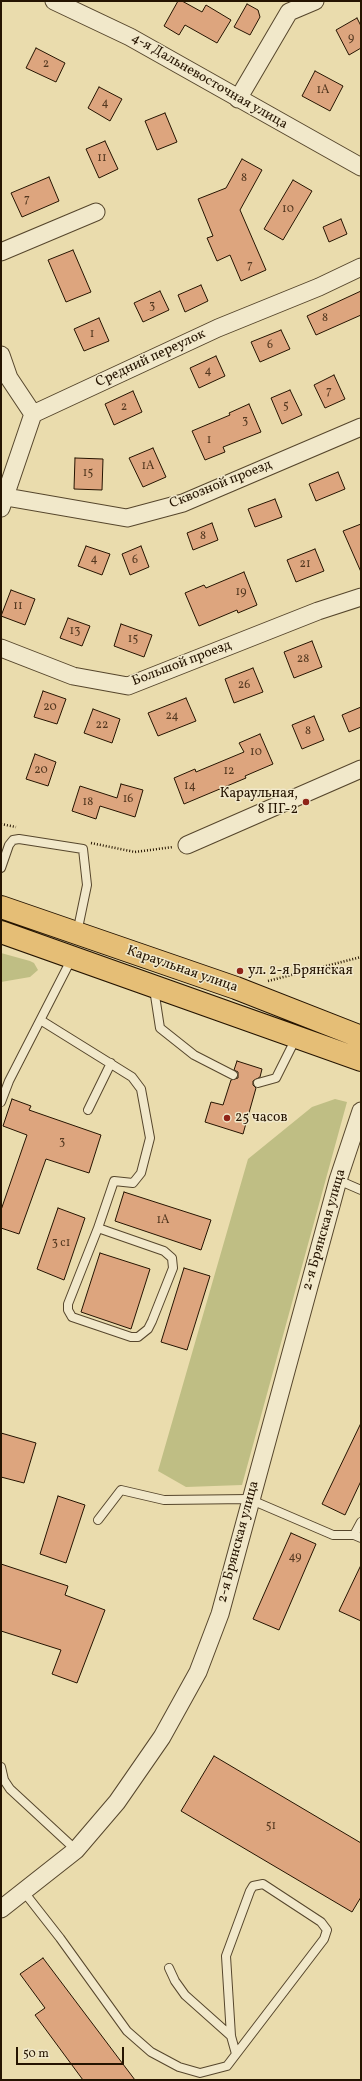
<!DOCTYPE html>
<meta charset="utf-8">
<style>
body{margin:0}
#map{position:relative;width:362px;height:2081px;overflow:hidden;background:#eadcad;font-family:Vollkorn,serif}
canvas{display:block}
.frame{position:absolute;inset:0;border:2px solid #251401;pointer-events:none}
.scale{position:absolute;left:16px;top:2047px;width:108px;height:18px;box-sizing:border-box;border:2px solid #251401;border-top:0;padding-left:5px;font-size:12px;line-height:14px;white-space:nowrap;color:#251401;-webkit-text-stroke:3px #f1e8ca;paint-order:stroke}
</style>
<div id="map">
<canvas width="362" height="2081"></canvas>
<div class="frame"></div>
<div class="scale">50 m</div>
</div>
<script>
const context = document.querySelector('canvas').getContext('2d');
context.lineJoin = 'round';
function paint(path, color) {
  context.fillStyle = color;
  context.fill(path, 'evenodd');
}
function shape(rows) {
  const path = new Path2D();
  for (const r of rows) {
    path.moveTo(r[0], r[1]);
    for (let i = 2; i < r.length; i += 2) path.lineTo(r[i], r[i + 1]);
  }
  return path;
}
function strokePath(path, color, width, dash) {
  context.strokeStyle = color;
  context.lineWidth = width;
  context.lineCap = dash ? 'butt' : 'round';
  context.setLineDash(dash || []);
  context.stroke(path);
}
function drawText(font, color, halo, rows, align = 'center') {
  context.font = font + ' Vollkorn,serif';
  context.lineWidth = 3;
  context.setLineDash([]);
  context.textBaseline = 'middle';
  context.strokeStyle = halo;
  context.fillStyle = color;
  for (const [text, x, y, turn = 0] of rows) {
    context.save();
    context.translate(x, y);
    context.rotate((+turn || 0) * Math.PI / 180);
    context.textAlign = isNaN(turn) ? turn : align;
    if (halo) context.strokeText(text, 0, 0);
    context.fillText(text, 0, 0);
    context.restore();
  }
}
const green = shape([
 [1,953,30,961,34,963,38,970,30,977,1,982],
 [335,1099,347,1102,242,1485,186,1487,158,1471,248,1159,312,1107]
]);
const building = shape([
 [178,1,182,1,202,12,206,5,231,20,217,43,185,25,179,35,164,26,178,1],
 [247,4,258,10,260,17,250,35,234,27,247,4],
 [357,18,361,26,361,48,349,55,336,30,357,18],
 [36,48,65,63,56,82,26,68,36,48],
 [315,71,343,86,330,111,302,96,315,71],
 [99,87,122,99,110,121,88,108,99,87],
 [165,113,177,142,157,150,145,121,165,113],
 [105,141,118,169,99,178,86,149,105,141],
 [242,159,262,170,240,210,266,270,241,281,230,255,217,261,207,238,213,236,198,199,226,188,242,159],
 [49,177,59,201,22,217,11,193,49,177],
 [293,180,312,191,283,240,264,229,293,180],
 [341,219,347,234,329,242,323,227,341,219],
 [73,250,91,292,66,302,48,260,73,250],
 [201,285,208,301,185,312,178,295,201,285],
 [160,291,169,310,143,322,134,303,160,291],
 [361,291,361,315,316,335,307,316,361,291],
 [99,318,109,341,84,351,74,329,99,318],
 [281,330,290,349,260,362,251,342,281,330],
 [216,356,225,376,199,388,190,368,216,356],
 [334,375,345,399,325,408,314,385,334,375],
 [290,390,302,415,282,424,271,398,290,390],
 [133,391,142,412,114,425,105,404,133,391],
 [249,404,261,432,223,447,225,452,205,460,192,431,230,415,229,413,249,404],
 [153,448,166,477,143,487,129,458,153,448],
 [75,458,103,459,102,490,74,489,75,458],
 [338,472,345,489,316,501,309,484,338,472],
 [275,499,282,517,255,527,248,509,275,499],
 [212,523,218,540,193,550,187,533,212,523],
 [361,524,361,572,343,531,361,524],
 [86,546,110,554,102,575,78,566,86,546],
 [141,546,149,567,130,575,122,554,141,546],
 [315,549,324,571,296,582,287,560,315,549],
 [244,572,257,605,238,613,237,610,199,626,185,593,204,585,206,588,244,572],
 [11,590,35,599,25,625,1,616,11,590],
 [68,618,90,626,82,646,60,638,68,618],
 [121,624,152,635,144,657,114,646,121,624],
 [312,641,322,667,294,678,284,652,312,641],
 [253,668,263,692,234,703,225,679,253,668],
 [43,691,66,699,57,724,34,717,43,691],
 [186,698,196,721,158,736,148,713,186,698],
 [361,707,361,727,349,732,342,715,361,707],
 [93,709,120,719,112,743,84,733,93,709],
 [314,716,324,740,302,749,292,725,314,716],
 [260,734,273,764,245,776,246,778,184,804,174,778,195,769,196,772,244,752,239,743,260,734],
 [35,754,56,762,48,786,26,779,35,754],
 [121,784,143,790,135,817,100,806,96,819,72,811,80,786,117,798,121,784],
 [237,1061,262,1069,260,1077,253,1081,253,1085,256,1088,243,1134,205,1122,211,1102,223,1105,231,1080,238,1078,238,1072,234,1070,237,1061],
 [12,1099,31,1106,29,1110,101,1135,89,1173,46,1159,19,1234,1,1228,1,1210,27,1135,3,1126,12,1099],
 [124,1192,211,1220,201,1250,115,1221,124,1192],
 [58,1208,85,1218,64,1280,37,1269,58,1208],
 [100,1253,150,1269,131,1329,81,1312,100,1253],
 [184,1268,210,1276,187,1350,161,1342,184,1268],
 [361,1423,361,1481,345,1515,322,1504,361,1423],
 [1,1433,36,1443,24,1483,1,1477,1,1433],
 [58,1496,85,1505,66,1563,40,1554,58,1496],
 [291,1533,316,1544,279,1630,253,1619,291,1533],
 [1,1564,68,1586,65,1595,105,1610,77,1683,52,1674,61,1650,1,1631,1,1564],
 [361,1565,361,1621,339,1611,361,1565],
 [214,1756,361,1843,361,1897,352,1912,181,1811,214,1756],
 [43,1958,135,2080,83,2080,35,2015,45,2008,20,1974,43,1958]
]);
const path = shape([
 [1,824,16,827],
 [91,843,135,852,173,847],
 [268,981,361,957]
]);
const lane = shape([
 [1,868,9,845,13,840,19,839,83,849,87,885,77,933],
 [154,989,160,1028,194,1055,233,1075],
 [42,1021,132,1077,141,1089,150,1138,141,1173,133,1183,114,1181,98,1228,164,1251,172,1258,173,1268,152,1321,148,1329,138,1337,131,1337,72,1317,68,1310,68,1304,98,1228],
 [258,1083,276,1078,296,1038],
 [1,1102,9,1081,72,958],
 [88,1110,111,1063],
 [338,1180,361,1190],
 [98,1520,121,1490,164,1500,249,1499,333,1535,354,1535,361,1538],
 [354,1535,361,1522],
 [1,1767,4,1780,10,1789,76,1850],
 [24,1892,60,1938,127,2031,151,2052,179,2067,200,2073,227,2066,324,1939,327,1930,321,1922,263,1884,253,1886,250,1891,226,1956,231,2036,236,2054],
 [169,1968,175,1981,185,1995,231,2036]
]);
const street = shape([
 [54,1,130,37,361,167],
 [238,99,289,12,315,1],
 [1,252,96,212],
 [1,355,9,378,33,414],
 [1,496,127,518,183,503,361,427],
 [1,508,33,414,218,328,319,287,361,267],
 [1,648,73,676,128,686,318,611,361,597],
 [187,845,361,769],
 [1,1909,76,1850,117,1802,162,1737,198,1672,220,1614,338,1180,361,1111]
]);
const primary = shape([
 [1,907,236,988,361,1037],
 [1,932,361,1060]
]);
const markers = [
 [306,802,4,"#8f2418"],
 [240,971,4,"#8f2418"],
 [227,1118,4,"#8f2418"]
];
const numberNames = [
 ["9",351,39],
 ["2",46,65],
 ["1А",323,91],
 ["4",105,104],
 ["11",102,159],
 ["8",244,179],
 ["7",27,200],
 ["10",288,210],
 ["7",250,266],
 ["3",152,307],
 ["8",325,319],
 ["1",92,335],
 ["6",270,346],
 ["4",208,372],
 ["7",329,392],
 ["5",286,407],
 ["2",124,408],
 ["3",245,422],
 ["1",209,441],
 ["1А",148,467],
 ["15",88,474],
 ["8",203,537],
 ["4",94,560],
 ["6",135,561],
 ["21",305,565],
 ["19",241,593],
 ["11",18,607],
 ["13",75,632],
 ["15",133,640],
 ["28",303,660],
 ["26",244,686],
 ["20",50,708],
 ["24",172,717],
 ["22",102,726],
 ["8",308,732],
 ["10",256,753],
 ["20",41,771],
 ["12",229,772],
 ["14",190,787],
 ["16",128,800],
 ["18",88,803],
 ["3",62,1143],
 ["1А",163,1221],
 ["3 с1",61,1244],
 ["49",295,1558],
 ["51",271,1827]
];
const streetNames = [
 ["4-я Дальневосточная улица",209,82,30],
 ["Средний переулок",151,359,-25],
 ["Сквозной проезд",221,485,-22],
 ["Большой проезд",182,664,-21],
 ["Караульная улица",182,970,19],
 ["2-я Брянская улица",325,1230,-74],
 ["2-я Брянская улица",239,1542,-75]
];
const poiNames = [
 ["Караульная,",298,794,"right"],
 ["8 ПГ-2",298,810,"right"],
 ["ул. 2-я Брянская",248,971],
 ["25 часов",235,1118]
];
paint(green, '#bfbe84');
paint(building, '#dda57e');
strokePath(building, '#251401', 1);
strokePath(lane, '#56462c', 10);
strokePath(street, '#56462c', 19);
strokePath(primary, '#251401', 24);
strokePath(path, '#251401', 2.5, [1, 2]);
strokePath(lane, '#f1e8ca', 8);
strokePath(street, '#f1e8ca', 17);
strokePath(primary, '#e5be76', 22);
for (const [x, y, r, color] of markers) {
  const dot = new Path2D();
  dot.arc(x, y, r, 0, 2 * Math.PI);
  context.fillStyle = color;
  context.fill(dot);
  strokePath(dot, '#f1e8ca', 1.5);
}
drawText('12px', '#533820', null, numberNames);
drawText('14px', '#251401', '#f1e8ca', streetNames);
drawText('14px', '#251401', '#f1e8ca', poiNames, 'left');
</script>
